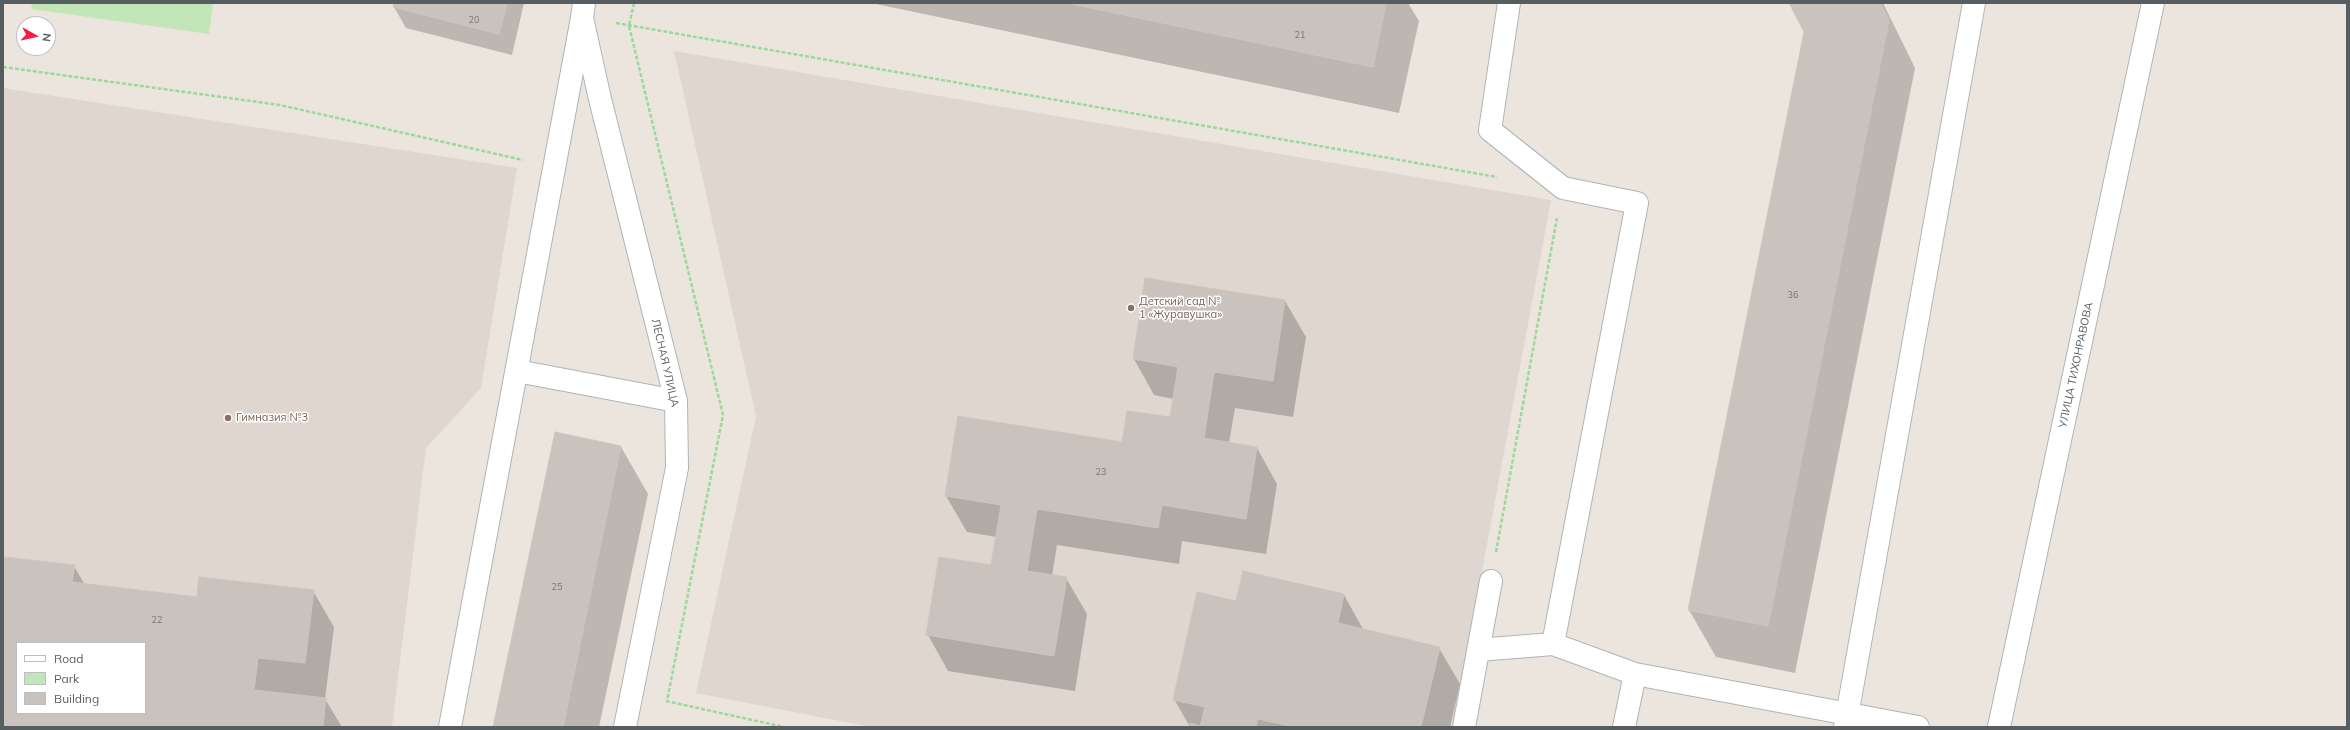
<!DOCTYPE html>
<meta charset="utf-8">
<style>
body{margin:0}
#map{position:relative;width:2350px;height:730px;overflow:hidden;background:#ece5de;font-family:Mulish,sans-serif}
canvas{display:block}
.frame{position:absolute;inset:0;border:4px solid #575e61;pointer-events:none}
.legend{position:absolute;left:16px;top:642px;width:130px;height:72px;box-sizing:border-box;background:#fff;border:1px solid #bcbfc0;margin:0;padding:5px 7px;list-style:none;font-size:12px;color:#575e61}
.legend li{display:flex;align-items:center;gap:8px;height:20px}
.legend b{width:20px;border:1px solid #bcbfc0}
.north{position:absolute;left:16px;top:16px;width:40px;height:40px;box-sizing:border-box;background:#fff;border:1px solid #bcbfc0;border-radius:50%;rotate:98deg;font-size:11px;font-weight:700;line-height:16px;text-align:center;color:#575e61}
.north::after{content:'';display:block;margin:auto;width:14px;height:18px;background:#f41c42;clip-path:polygon(50% 0,100% 100%,50% 72%,0 100%)}
</style>
<div id="map">
<canvas width="2350" height="730"></canvas>
<div class="frame"></div>
<ul class="legend">
<li><b style="height:5px;background:#fff"></b>Road</li>
<li><b style="height:11px;background:#c3e6b8"></b>Park</li>
<li><b style="height:11px;background:#c9c2bd"></b>Building</li>
</ul>
<div class="north">N</div>
</div>
<script>
const context = document.querySelector('canvas').getContext('2d');
context.lineJoin = 'round';
function paint(path, color) {
  context.fillStyle = color;
  context.fill(path, 'evenodd');
}
function shape(rows) {
  const path = new Path2D();
  for (const r of rows) {
    path.moveTo(r[0], r[1]);
    for (let i = 2; i < r.length; i += 2) path.lineTo(r[i], r[i + 1]);
  }
  return path;
}
function strokePath(path, color, width, dash) {
  context.strokeStyle = color;
  context.lineWidth = width;
  context.lineCap = dash ? 'butt' : 'round';
  context.setLineDash(dash || []);
  context.stroke(path);
}
function drawText(font, color, halo, rows, align = 'center') {
  context.font = font + ' Mulish,sans-serif';
  context.lineWidth = 3;
  context.setLineDash([]);
  context.textBaseline = 'middle';
  context.strokeStyle = halo;
  context.fillStyle = color;
  for (const [text, x, y, turn = 0] of rows) {
    context.save();
    context.translate(x, y);
    context.rotate((+turn || 0) * Math.PI / 180);
    context.textAlign = isNaN(turn) ? turn : align;
    if (halo) context.strokeText(text, 0, 0);
    context.fillText(text, 0, 0);
    context.restore();
  }
}
const education = shape([
 [674,51,1551,200,1453,727,871,727,696,693,756,416],
 [3,88,517,168,481,388,426,448,392,727,3,727],
 [17,643,145,643,145,713,17,713]
]);
const green = shape([
 [32,3,213,3,209,34,31,9]
]);
const shadow = shape([
 [395,3,524,3,512,55,406,28,394,7],
 [871,3,1408,3,1419,21,1399,113],
 [1790,3,1883,3,1915,68,1795,673,1716,657,1689,610,1805,32],
 [1146,279,1285,301,1306,337,1293,417,1235,408,1229,443,1257,448,1277,484,1266,554,1182,541,1179,564,1057,545,1052,576,1066,578,1087,614,1075,691,948,671,928,635,992,566,997,537,967,532,946,496,959,418,1122,443,1171,419,1174,399,1154,395,1134,359],
 [556,433,621,447,648,494,599,727,494,727],
 [3,558,74,566,85,585,197,598,313,591,334,627,325,699,342,727,3,727],
 [17,643,145,643,145,713,17,713],
 [1344,595,1364,631,1439,648,1460,684,1450,727,1190,727,1174,699,1237,602]
]);
const building = shape([
 [394,3,507,3,499,34,393,7,394,3],
 [1067,3,1386,3,1373,67,1067,3],
 [1789,3,1880,3,1889,20,1768,626,1688,610,1804,32,1789,3],
 [1145,278,1285,300,1273,381,1214,372,1204,438,1257,447,1246,519,1162,505,1158,528,1037,509,1027,571,1067,577,1054,656,926,635,939,557,991,565,1001,505,945,496,958,416,1122,442,1127,411,1170,417,1178,367,1133,359,1145,278],
 [555,432,621,446,563,727,493,727,555,432],
 [3,557,75,565,72,582,197,597,199,577,314,590,305,663,258,658,254,690,326,698,323,727,3,727,3,557],
 [17,643,145,643,145,713,17,713,17,643],
 [1243,571,1344,594,1338,623,1440,647,1421,727,1294,727,1258,719,1256,727,1190,727,1190,723,1200,726,1205,707,1173,700,1197,592,1236,601,1243,571]
]);
const path = shape([
 [634,3,629,26,723,415,667,701],
 [616,23,1497,177],
 [3,67,280,105,523,160],
 [1496,552,1557,218],
 [666,701,784,727]
]);
const service = shape([
 [1509,3,1490,130,1563,188,1637,203,1553,644,1635,674],
 [517,371,676,401],
 [1478,650,1553,644],
 [450,727,582,18],
 [1464,727,1491,581],
 [1624,727,1635,674,1918,727],
 [1845,727,1974,3]
]);
const minor = shape([
 [584,3,582,18,600,99,676,401,677,468,625,727]
]);
const secondary = shape([
 [1999,727,2153,3]
]);
const markers = [
 [1131,308,4,"#8d6e63"],
 [228,418,4,"#8d6e63"]
];
const numberNames = [
 ["20",474,20],
 ["21",1300,35],
 ["36",1793,295],
 ["23",1101,472],
 ["25",557,587],
 ["22",157,620]
];
const educationNames = [
 ["Детский сад №",1139,302],
 ["1 «Журавушка»",1139,315],
 ["Гимназия №3",236,418]
];
const streetNames = [
 ["ЛЕСНАЯ УЛИЦА",665,363,77],
 ["УЛИЦА ТИХОНРАВОВА",2076,365,-78]
];
paint(education, '#ded6cf');
paint(green, '#c3e6b8');
paint(shadow, '#0003');
paint(building, '#c9c2bd');
strokePath(building, '#d1c5bc', 1);
strokePath(service, '#afb4b8', 24);
strokePath(minor, '#afb4b8', 24);
strokePath(secondary, '#aeb5b8', 24);
strokePath(path, '#9ad99b', 2.5, [4, 2]);
strokePath(service, '#fff', 22);
strokePath(minor, '#fff', 22);
strokePath(secondary, '#fff', 22);
for (const [x, y, r, color] of markers) {
  const dot = new Path2D();
  dot.arc(x, y, r, 0, 2 * Math.PI);
  context.fillStyle = color;
  context.fill(dot);
  strokePath(dot, '#fff', 1.5);
}
drawText('9px', '#747778', null, numberNames);
drawText('11px', '#785e54', '#fff', educationNames, 'left');
drawText('11px', '#575e61', '#fff', streetNames);
</script>
